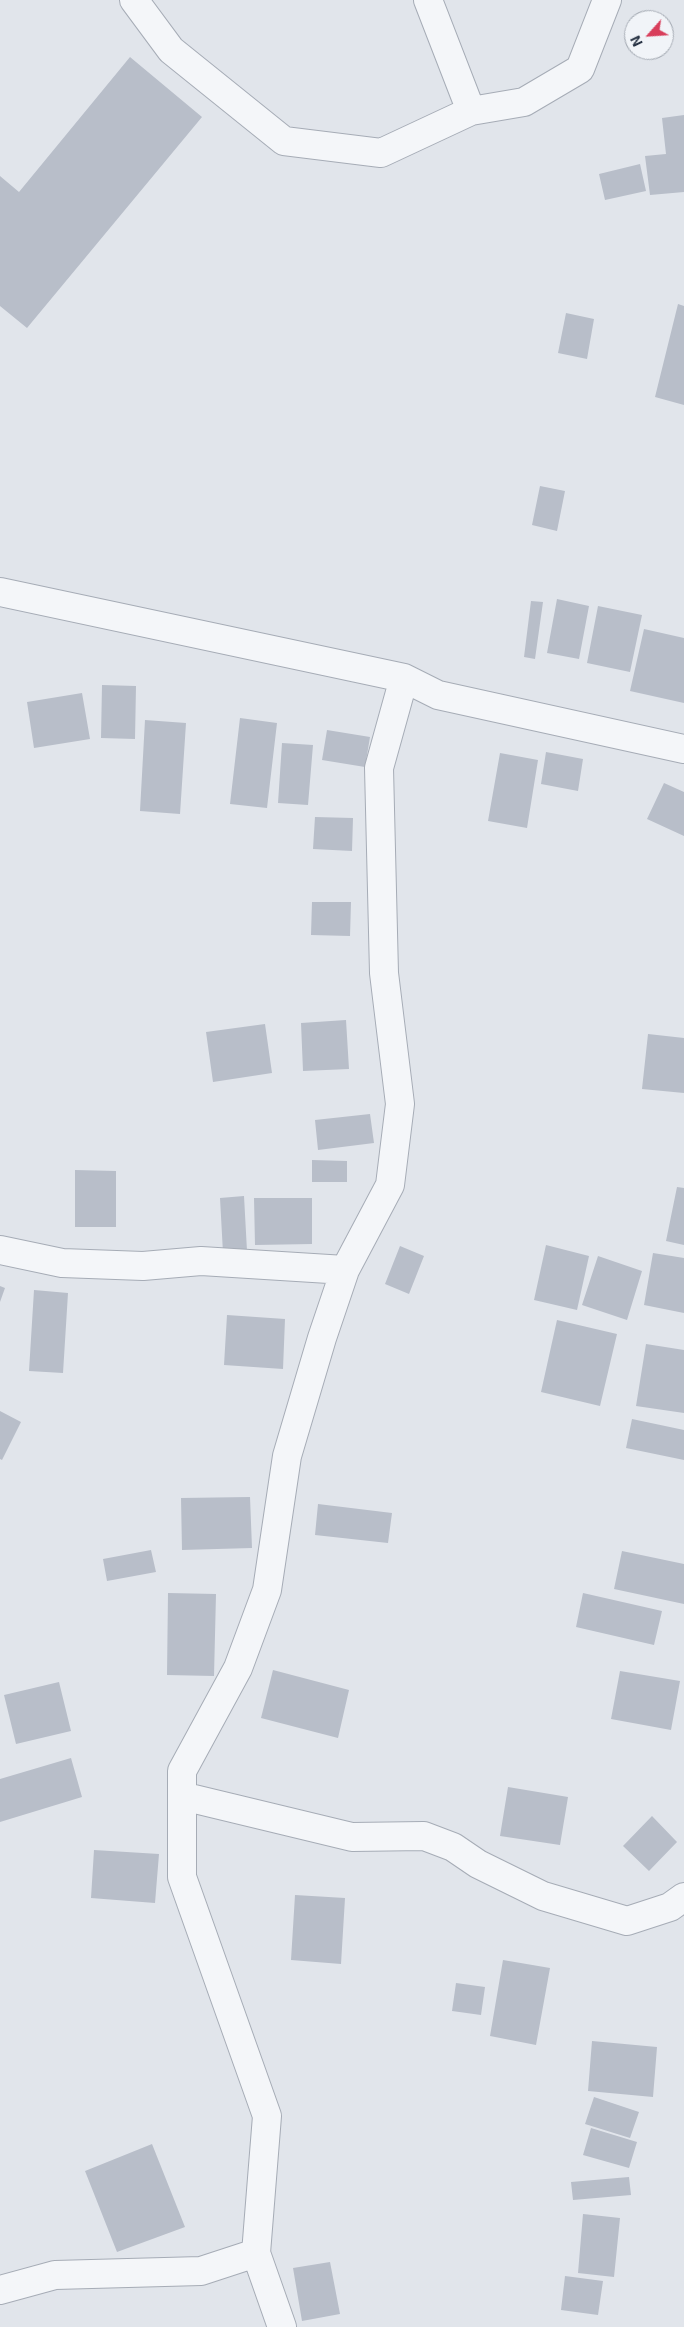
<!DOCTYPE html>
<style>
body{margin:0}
#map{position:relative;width:684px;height:2327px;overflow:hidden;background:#e1e5eb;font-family:"Exo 2",sans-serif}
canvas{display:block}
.north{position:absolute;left:624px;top:10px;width:50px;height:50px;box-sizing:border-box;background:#f1f4f8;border:1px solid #a1a7b0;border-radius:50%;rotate:244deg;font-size:14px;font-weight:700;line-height:20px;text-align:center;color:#283344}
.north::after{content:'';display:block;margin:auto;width:18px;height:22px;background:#d83e5b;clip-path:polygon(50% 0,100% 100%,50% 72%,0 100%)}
</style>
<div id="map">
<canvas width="684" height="2327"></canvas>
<div class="north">N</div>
</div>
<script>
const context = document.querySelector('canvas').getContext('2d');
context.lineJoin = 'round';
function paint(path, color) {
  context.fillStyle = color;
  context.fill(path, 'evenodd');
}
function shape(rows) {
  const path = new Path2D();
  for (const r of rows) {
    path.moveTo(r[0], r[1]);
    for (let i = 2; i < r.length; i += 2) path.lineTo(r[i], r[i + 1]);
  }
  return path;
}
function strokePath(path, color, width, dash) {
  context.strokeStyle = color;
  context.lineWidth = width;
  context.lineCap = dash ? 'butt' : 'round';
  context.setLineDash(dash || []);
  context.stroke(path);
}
const building = shape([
 [130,57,202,117,27,328,0,306,0,176,19,192],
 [684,115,684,192,650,195,645,156,666,154,662,118],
 [640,164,646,191,605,200,599,174],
 [678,304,684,306,684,405,655,397],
 [566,313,594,319,587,359,558,353],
 [540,486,565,491,557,531,532,525],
 [557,599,589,606,579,659,547,653],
 [531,601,543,602,535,659,524,657],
 [598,606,642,615,630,672,587,663],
 [644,629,684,638,684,703,630,691],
 [102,685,136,686,135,739,101,738],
 [82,693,90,739,34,748,27,702],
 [240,718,277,723,267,808,230,804],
 [145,720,186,723,180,814,140,811],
 [327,730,370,737,365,767,322,760],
 [282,743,313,745,308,805,278,803],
 [546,752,583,759,578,791,541,784],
 [500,753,538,760,527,828,488,821],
 [664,783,684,792,684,836,647,819],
 [315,817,353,818,352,851,313,849],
 [312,902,351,902,350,936,311,935],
 [346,1020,349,1069,303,1071,301,1023],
 [265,1024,272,1073,213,1082,206,1032],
 [648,1034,684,1038,684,1093,642,1089],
 [370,1114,374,1143,318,1150,315,1120],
 [312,1160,347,1161,347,1182,312,1182],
 [75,1170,116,1171,116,1227,75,1227],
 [677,1187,684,1188,684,1245,666,1241],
 [244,1196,247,1251,223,1253,220,1198],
 [254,1198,312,1198,312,1244,255,1245],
 [546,1245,589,1256,577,1310,534,1300],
 [400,1246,424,1256,409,1294,385,1284],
 [653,1253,684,1258,684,1313,644,1305],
 [598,1256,642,1271,627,1320,582,1305],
 [0,1286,5,1288,0,1302],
 [34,1290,68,1293,63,1373,29,1371],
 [227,1315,285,1319,283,1369,224,1365],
 [557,1320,617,1334,600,1406,541,1392],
 [646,1344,684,1350,684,1413,636,1406],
 [0,1411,21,1422,2,1460,0,1459],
 [632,1419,684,1430,684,1460,626,1448],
 [250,1497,252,1548,182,1550,181,1498],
 [318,1504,392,1513,388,1543,315,1535],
 [151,1550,156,1572,107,1581,103,1559],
 [622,1551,684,1564,684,1604,614,1589],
 [168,1593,216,1594,214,1676,167,1675],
 [583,1593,662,1611,654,1645,576,1627],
 [273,1670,349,1690,338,1738,261,1718],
 [620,1671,680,1681,671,1730,611,1719],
 [59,1682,71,1731,16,1744,4,1695],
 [71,1758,82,1797,0,1822,0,1779],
 [508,1787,568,1797,560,1845,500,1836],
 [652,1816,677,1842,649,1871,623,1846],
 [94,1850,159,1854,155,1903,91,1898],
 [295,1895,345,1898,341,1964,291,1960],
 [503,1960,550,1968,536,2045,490,2036],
 [456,1983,485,1987,481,2015,452,2011],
 [592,2041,657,2047,653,2097,588,2091],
 [594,2097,639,2112,630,2138,585,2124],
 [591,2128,637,2142,629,2168,583,2155],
 [152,2144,185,2227,117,2252,85,2171],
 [629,2177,631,2195,573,2200,571,2182],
 [583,2214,620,2218,614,2277,578,2273],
 [330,2262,340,2314,302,2321,293,2268],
 [565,2276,603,2281,598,2315,561,2310]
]);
const minor = shape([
 [134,0,171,50,284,141,381,153,471,111,524,102,580,69,607,0],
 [428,0,471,111],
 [0,592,404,678,438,695,684,749],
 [0,1250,62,1263,143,1266,201,1261,345,1270],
 [182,1796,352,1837,424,1836,453,1847,478,1864,543,1896,627,1921,670,1907,684,1897],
 [0,2290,55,2275,201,2271,256,2253],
 [282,2327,256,2253,267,2116,182,1877,182,1771,238,1668,267,1590,287,1456,322,1338,345,1270,390,1185,400,1104,384,973,379,768,404,678]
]);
paint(building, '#b8bec9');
strokePath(minor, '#a6acb6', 30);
strokePath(minor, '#f4f6f9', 28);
</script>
